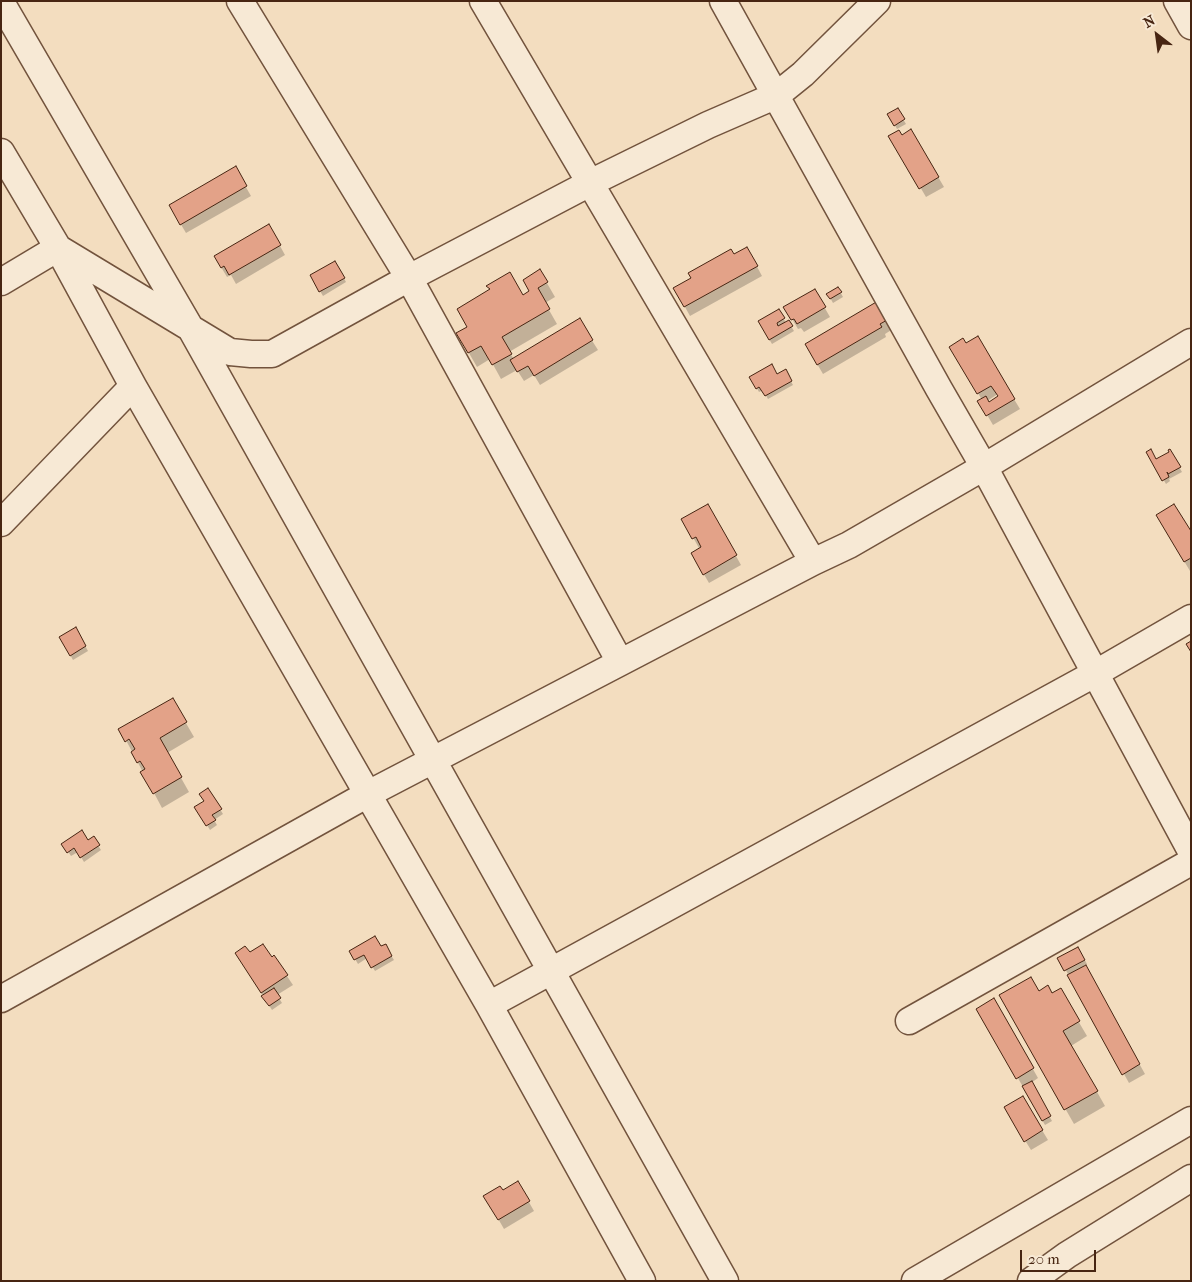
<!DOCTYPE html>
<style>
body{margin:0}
#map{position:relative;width:1192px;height:1282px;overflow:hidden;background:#f3ddbf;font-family:"IM FELL French Canon",serif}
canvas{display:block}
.frame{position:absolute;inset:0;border:2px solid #472512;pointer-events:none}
.north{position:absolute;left:1132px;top:10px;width:50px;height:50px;-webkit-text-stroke:4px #f7e9d5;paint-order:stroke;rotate:330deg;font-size:14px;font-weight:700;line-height:20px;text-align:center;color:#472512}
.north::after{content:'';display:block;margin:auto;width:18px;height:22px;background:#472512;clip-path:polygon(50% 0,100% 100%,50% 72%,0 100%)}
.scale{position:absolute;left:1020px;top:1250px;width:76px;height:22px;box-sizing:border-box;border:2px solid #472512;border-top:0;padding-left:6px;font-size:15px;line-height:18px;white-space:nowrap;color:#472512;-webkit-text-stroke:4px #f7e9d5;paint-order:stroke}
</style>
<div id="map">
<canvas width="1192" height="1282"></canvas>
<div class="frame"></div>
<div class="north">N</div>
<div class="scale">20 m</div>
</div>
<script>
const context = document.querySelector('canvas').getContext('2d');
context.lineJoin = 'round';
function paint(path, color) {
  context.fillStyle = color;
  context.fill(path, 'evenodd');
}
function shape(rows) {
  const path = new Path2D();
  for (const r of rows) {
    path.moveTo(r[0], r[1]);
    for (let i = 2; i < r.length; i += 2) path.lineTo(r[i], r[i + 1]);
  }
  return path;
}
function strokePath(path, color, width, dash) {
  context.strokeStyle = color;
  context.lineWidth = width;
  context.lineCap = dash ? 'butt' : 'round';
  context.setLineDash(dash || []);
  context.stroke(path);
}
const shadow = shape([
 [897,109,906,124,897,129,889,114],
 [897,130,902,137,911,131,944,187,926,197,890,136,898,131],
 [235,168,251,196,186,233,170,206],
 [269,226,285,255,236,284,231,275,227,277,215,257],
 [747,248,762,276,690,316,675,289],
 [335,262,346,282,323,296,311,276],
 [540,271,555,297,545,303,557,324,509,352,514,359,579,320,598,350,540,385,534,375,524,381,517,370,501,379,490,359,477,367,458,334,469,328,490,291,488,287,522,296,531,291],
 [838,288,843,297,833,303,828,294],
 [815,291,830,317,804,332,801,328,798,329,785,307],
 [877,303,893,329,885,334,886,337,823,374,806,345],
 [779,310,786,323,788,321,794,331,772,344,759,322],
 [977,338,1020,409,993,425,979,401,982,400,951,347,965,345],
 [998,394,999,397,989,404,987,401],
 [785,371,793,385,768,399,763,390,759,392,751,378,777,376],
 [1169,450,1182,472,1169,479,1170,481,1166,484,1147,452,1156,461,1171,453],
 [708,506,741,565,709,583,692,554,700,550,683,519],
 [1157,516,1191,534,1190,571],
 [76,629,88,651,73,660,60,637],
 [172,699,194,737,167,753,189,792,162,808,120,729],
 [208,790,223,814,214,820,217,825,210,830,196,807,205,802],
 [93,838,101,850,84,862,78,852,71,856,63,844,88,841],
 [385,946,394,960,375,971,367,958,358,964,351,952,381,948],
 [1078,948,1087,964,1084,965,1145,1074,1129,1083,1059,958],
 [249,954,271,959,274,957,293,985,277,995,282,1003,272,1010,242,963],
 [1060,990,1087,1036,1071,1046,1105,1106,1074,1124,1001,996,1038,992,1052,994],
 [994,1000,1038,1078,1031,1083,1052,1121,1045,1125,978,1009],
 [1022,1097,1048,1140,1031,1150,1005,1108],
 [518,1183,534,1211,504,1229,485,1196,503,1192]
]);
const building = shape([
 [898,108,905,119,894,126,887,114,898,108],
 [911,129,939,177,919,189,888,136,899,130,902,135,911,129],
 [236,166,247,186,180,225,169,205,236,166],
 [269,224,281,245,229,275,224,266,221,268,214,256,269,224],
 [747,247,758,266,684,307,673,288,691,278,688,273,731,249,734,254,747,247],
 [335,261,345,278,319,292,310,275,335,261],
 [540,269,548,282,538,288,550,309,502,337,512,354,492,365,481,346,468,353,456,333,467,327,457,309,490,289,486,286,510,272,523,295,529,291,523,280,540,269],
 [838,287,842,292,830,299,826,294,838,287],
 [815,289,826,307,797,324,794,319,791,320,783,307,815,289],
 [878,301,889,319,880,324,882,327,817,365,805,344,878,301],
 [779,309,785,318,777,323,778,326,789,320,793,326,769,340,758,321,779,309],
 [580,318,593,340,534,376,528,366,517,372,510,360,580,318],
 [978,336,1015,399,986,416,977,401,986,396,989,402,998,396,991,386,977,394,949,347,963,338,966,343,978,336],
 [772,364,777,374,786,369,792,381,765,396,759,387,756,389,749,377,772,364],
 [1151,449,1156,459,1169,452,1168,450,1170,449,1181,467,1168,474,1167,472,1169,477,1162,481,1146,452,1151,449],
 [708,504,737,555,703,575,691,553,701,547,696,537,692,539,681,519,708,504],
 [1174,504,1191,531,1191,558,1184,562,1156,515,1174,504],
 [76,627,86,646,70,656,59,637,76,627],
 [1191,641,1191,652,1186,644,1191,641],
 [173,698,187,722,160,738,182,777,153,794,140,772,145,769,140,761,137,763,131,752,135,749,129,739,125,742,118,729,173,698],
 [208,788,222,809,212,815,216,820,206,826,194,807,204,801,199,794,208,788],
 [82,830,88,840,94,836,100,845,80,858,74,848,67,853,61,844,82,830],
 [375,936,381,946,386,944,392,956,371,968,364,955,354,960,349,951,375,936],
 [263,944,272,957,274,955,288,975,261,993,235,953,245,946,250,952,263,944],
 [1078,947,1085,960,1064,971,1057,958,1078,947],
 [1086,965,1140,1064,1122,1075,1067,975,1086,965],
 [1031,977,1039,991,1048,985,1052,993,1061,988,1080,1021,1063,1031,1098,1091,1064,1110,999,995,1031,977],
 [274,988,281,998,269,1006,261,996,274,988],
 [994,998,1034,1068,1016,1079,976,1009,994,998],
 [1032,1081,1051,1116,1042,1121,1022,1086,1032,1081],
 [1023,1096,1043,1130,1024,1142,1004,1107,1023,1096],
 [518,1181,530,1201,498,1220,483,1196,500,1186,503,1190,518,1181]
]);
const minor = shape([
 [240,1,409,278,620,662],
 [483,1,813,562],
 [723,1,939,389,984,467,1191,851],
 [1177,1,1191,26],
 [1,2,191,329,725,1281],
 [1,152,58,248,133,386,1,523],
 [58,248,230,352,251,354,272,354,409,278,590,183,708,125,777,95,803,74,877,1],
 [1,282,58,248],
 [133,386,489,1005,642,1281],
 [1,999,368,794,813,562,849,545,984,467,1191,342],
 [489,1005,1096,673,1191,618],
 [909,1021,1191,862],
 [915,1281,1191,1120],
 [1031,1281,1067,1255,1191,1178]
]);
paint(shadow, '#0003');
paint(building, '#e3a288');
strokePath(building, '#472512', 1);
strokePath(minor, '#72533d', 29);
strokePath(minor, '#f7e9d5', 26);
</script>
